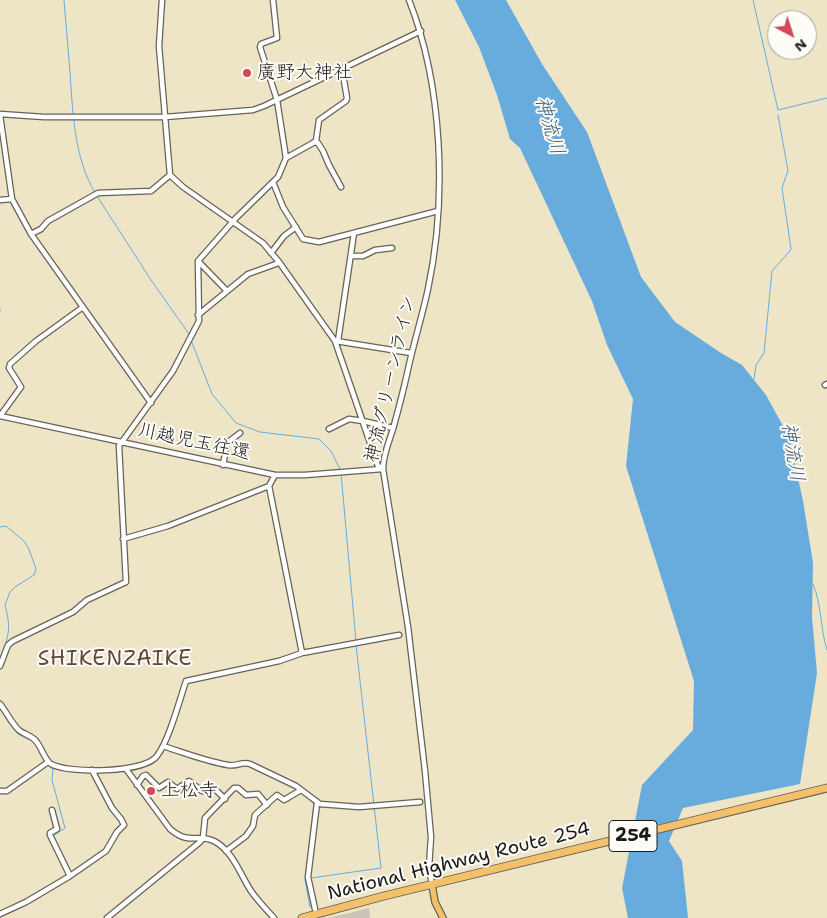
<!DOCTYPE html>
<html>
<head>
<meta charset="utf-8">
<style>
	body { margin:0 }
	#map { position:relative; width:827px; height:918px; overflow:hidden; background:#eee4c6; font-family:"Shantell Sans",sans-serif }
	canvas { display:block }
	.north { position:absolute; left:767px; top:10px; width:50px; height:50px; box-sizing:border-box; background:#fdfcf7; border:1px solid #a3a29f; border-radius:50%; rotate:140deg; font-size:14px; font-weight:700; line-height:20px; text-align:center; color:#1c1c1c }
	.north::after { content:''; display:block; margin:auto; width:18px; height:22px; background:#d1495b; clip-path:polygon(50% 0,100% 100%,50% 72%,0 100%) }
</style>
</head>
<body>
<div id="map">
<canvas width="827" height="918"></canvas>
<div class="north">N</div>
</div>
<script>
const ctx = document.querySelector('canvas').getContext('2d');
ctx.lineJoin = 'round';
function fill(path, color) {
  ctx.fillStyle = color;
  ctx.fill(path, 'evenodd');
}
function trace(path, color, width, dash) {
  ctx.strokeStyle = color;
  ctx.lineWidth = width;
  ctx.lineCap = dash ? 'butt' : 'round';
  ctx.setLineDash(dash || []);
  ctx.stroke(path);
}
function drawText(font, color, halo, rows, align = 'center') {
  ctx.font = font + ' "Shantell Sans","Klee One",sans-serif';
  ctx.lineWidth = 4;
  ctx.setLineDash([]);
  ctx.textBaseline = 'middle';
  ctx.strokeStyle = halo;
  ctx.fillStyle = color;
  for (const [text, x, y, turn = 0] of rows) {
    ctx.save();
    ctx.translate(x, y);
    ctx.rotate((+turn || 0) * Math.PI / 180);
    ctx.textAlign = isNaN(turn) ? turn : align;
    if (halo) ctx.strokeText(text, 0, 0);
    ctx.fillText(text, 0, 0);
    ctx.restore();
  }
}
fill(new Path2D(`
	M369,908l1,10h-43l23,-5z`), '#cbc2b8');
fill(new Path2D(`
	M455,0h51l36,64 45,68 54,145 34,45 46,31 21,12 24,30 23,42 14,64 10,62 -1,54 5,56 -17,111 -117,24 -14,33 13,20 6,57h-60l-6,-30 20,-103 51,-55 1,-49 -68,-215 7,-67 -26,-54 -15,-44 -72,-153 -10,-9 -13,-44 -18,-48z`), '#67acdd');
trace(new Path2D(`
	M64,0c2,24 4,49 6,73 3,41 4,84 25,120
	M753,0l25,110 49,-12
	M97,196l54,84 38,54
	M0,309v2
	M191,340l21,54 24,29 24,9 59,7 12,12 9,18
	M754,379l2,-14 8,-12 8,-82 17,-19 2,-3 -9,-61 6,-17 -10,-56
	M341,473l15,168
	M0,527l6,-1 18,15 5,8 7,20 -2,6 -19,12 -5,5 -5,13c5,20 5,24 -1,45
	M813,584c9,21 7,44 14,66
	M0,709l7,10
	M16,730l2,4 16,8 11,20
	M50,766l3,4 -1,10 13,48 -12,8
	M305,795l9,9 -9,76 5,27
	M311,878l70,-10 -25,-223`), '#67acdd', 1);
const minor = new Path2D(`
	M162,0l-3,46 11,129 13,12 80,56 16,19 56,79 43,125 5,3
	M409,0c34,86 38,199 19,289 -6,28 -15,56 -21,85 -4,18 -9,37 -14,55 -4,13 -10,26 -10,40l25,158 17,144 6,66 -2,30 3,18
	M0,114l44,3h121l88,-7 11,-4 157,-75
	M0,115l12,84 19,35 120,169
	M314,142l4,1 5,8 6,14 12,22
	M286,158l27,-15 3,-2 3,-21 27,-19 1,-3 -5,-29
	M273,182l10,25 20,32 16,3 119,-31
	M0,200l12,-1
	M31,234l10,-5 7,-8 50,-28 53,-2 19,-16
	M271,253l13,-17 12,-9
	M352,256h11l12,-6 17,-2
	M198,261l29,30
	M198,315l50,-41 28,-10 3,-2
	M336,341l75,12
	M338,341l16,-108
	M825,385l2,-1
	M0,416l275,59h30l77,-6
	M0,416l21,-29 -12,-19 1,-4 26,-23 47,-34
	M329,429l20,-10 14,2 30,7
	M223,465l4,-22 13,-10
	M269,486l33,167
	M123,539l45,-13 101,-40 6,-11
	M0,666l8,-21 5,-4 60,-29 14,-12 39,-18 -7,-136 54,-75 26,-50 -1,-60 38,-43 42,-41 8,-19 -9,-58 -17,-53 1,-3 16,-6 -4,-38
	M0,704c6,7 13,22 20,27 6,4 12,5 16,10 6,7 8,18 15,23 17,10 94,9 106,-8 12,-16 22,-54 29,-75l93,-20 23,-8 97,-18
	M163,746c22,7 42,15 65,19 8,2 14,-4 22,-1l46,22 24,18 39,3 61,-5
	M126,769l44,60c20,17 28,4 44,12 19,10 26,33 37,50 7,10 15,18 23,27
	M137,785l6,-9 3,-1 13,13 9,-6 9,7 12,-8 13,10h3l7,-5 13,13
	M0,791h7l41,-29
	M52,810l5,19 -7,4v2l20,41
	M226,851l20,-15 7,-10 2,-11 22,-20 7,5 17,-10
	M315,909l-7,-32 9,-74
	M0,914l26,-12 44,-26 36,-25 11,-19 7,-7 -3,-6 -9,-11 -20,-38
	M107,918l93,-76 3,-4 2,-20 29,-30h4l8,7 12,-1 9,11`);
const major = new Path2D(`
	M432,885l3,17 8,16`);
const highway = new Path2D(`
	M302,918l82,-22 443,-108`);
trace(minor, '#666258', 7);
trace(major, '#666258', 8);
trace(highway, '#666258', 9);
trace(minor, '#fff', 4.5);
trace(major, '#f4c16b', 5.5);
trace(highway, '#f4c16b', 7);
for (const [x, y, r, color] of [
	[247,73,5,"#d1495b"],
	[151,791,5,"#d1495b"]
]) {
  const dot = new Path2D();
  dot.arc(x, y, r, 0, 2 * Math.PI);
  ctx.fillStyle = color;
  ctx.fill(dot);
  trace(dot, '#fdfcf7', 2);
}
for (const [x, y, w] of [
	[633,836,48]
]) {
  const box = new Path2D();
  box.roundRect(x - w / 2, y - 15.5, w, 31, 4);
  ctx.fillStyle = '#fdfcf7';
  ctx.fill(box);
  trace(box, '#1c1c1c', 1);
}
drawText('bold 18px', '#1c1c1c', null, [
	["254",633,836]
]);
drawText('19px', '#1c1c1c', '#fdfcf7', [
	["廣野大神社",257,73],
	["上松寺",161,791]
], 'left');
drawText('19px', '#1c1c1c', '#fdfcf7', [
	["神流グリーンライン",391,379,-77],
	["川越児玉往還",194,442,12],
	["National Highway Route 254",459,862,-14]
]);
drawText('italic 20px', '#3e5d73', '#fdfcf7', [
	["神流川",549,126,74],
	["神流川",792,452,81]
]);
ctx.letterSpacing = '1px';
drawText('21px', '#5f473c', '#fdfcf7', [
	["SHIKENZAIKE",115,660]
]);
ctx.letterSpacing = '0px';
</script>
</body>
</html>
